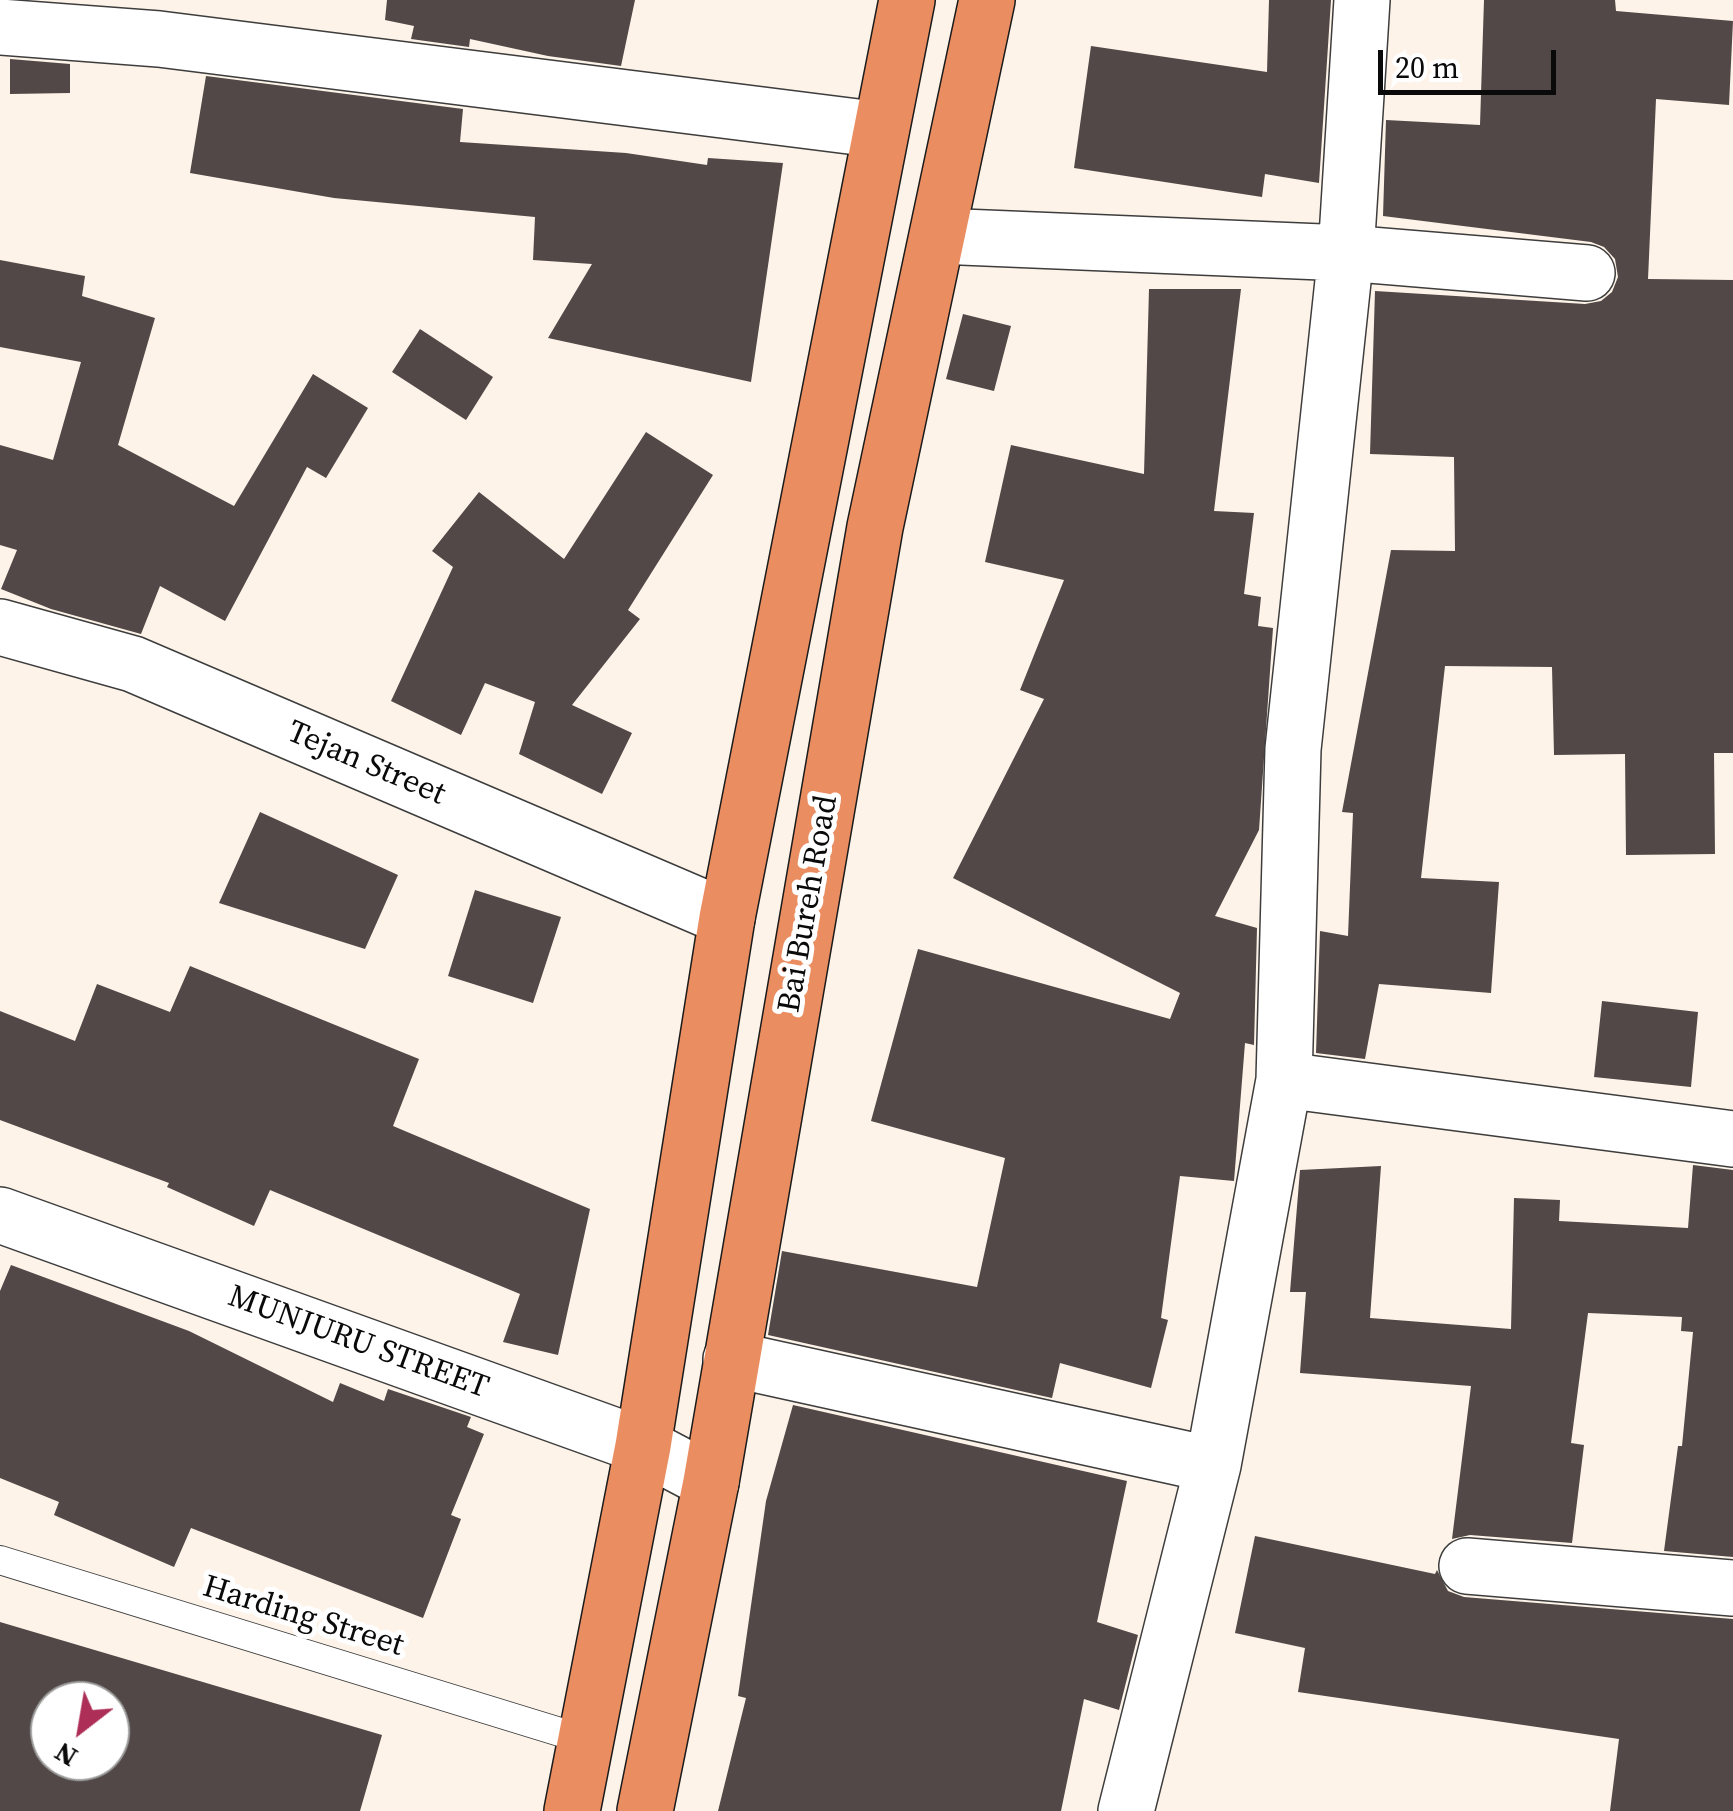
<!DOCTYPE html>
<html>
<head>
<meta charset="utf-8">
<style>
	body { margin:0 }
	#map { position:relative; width:1733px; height:1811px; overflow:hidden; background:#fdf3e8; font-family:"Source Serif 4",serif }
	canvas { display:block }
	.north { position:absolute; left:30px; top:1681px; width:100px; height:100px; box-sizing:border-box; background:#fff; border:2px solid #9d9d9d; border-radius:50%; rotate:211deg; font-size:28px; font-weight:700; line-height:40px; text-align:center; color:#0a0a0a }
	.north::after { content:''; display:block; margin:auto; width:35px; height:45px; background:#ad2f58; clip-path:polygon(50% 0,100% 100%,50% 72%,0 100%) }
	.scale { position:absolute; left:1378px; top:50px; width:178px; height:45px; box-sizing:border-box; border:5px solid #0a0a0a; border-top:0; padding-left:12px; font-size:30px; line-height:35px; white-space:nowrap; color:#0a0a0a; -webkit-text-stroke:8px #fff; paint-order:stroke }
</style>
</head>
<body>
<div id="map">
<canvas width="1733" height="1811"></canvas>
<div class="north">N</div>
<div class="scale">20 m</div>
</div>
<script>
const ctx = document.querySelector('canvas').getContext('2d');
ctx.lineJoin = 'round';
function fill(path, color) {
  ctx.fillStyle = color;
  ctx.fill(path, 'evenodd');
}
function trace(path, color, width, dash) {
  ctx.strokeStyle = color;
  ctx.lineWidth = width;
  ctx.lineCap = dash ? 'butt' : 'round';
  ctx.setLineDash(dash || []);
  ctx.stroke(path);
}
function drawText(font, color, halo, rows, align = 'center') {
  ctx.font = font + ' "Source Serif 4",serif';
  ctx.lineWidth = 10;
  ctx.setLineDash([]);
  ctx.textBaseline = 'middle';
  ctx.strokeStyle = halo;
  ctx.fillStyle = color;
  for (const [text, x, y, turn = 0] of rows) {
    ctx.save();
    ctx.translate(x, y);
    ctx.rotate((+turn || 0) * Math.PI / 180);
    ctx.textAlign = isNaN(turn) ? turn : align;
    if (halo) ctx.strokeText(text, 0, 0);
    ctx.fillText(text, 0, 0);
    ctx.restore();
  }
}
fill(new Path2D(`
	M387,0h248l-14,66 -73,-10 -78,-17 -1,8 -58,-8 3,-13 -29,-6z
	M1269,0h62l-12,183 -54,-9 -3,23 -188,-29 17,-122 176,26z
	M1484,0h131l1,11 117,10 -4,84 -73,-6 -8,180 85,1v473h-19l1,101 -89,1 -1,-101 -71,1 -2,-88 -107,-1 -24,212 78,4 -8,111 -112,-9 -14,75 -49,-6 4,-122 28,5 5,-123 -11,-1 49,-262 64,1 -1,-94 -84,-3 5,-163 210,13 16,-3 11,-9 6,-15 -3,-18 -11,-12 -13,-5 -208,-26 3,-96 94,5z
	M10,59l60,5v29l-60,1z
	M206,76l257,33 -3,33 166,11 81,12 1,-7 75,5 -32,219 -203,-44 44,-74 -59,-4 2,-43 -201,-19 -144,-25z
	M0,260l85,16 -3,20 73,22 -37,127 116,61 79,-132 55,34 -42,70 -19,-11 -82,154 -65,-35 -19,48 -90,-25 -50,-20 16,-39 -17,-5v-100l53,15 28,-98 -81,-15z
	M1149,289h92l-27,222 40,2 -10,81 17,3 -3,29 15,2 -14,202 -44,86 42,12 -3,117 -9,-2 -11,138 -54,-5 -19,142 7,2 -17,68 -91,-25 -8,35 -284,-63 14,-84 195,36 28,-129 -134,-37 47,-172 252,70 10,-26 -227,-115 91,-179 -24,-9 44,-110 -79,-18 26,-117 133,29z
	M963,314l48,12 -17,65 -48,-12z
	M420,329l73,48 -27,43 -74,-48z
	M646,432l67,43 -85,135 12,9 -68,86 60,28 -30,61 -83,-40 16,-52 -50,-19 -24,52 -70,-34 62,-134 -21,-16 47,-59 85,67z
	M260,812l138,63 -33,74 -146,-46z
	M475,890l86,27 -28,86 -85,-27z
	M190,966l229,93 -26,67 197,83 -32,146 -55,-13 17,-48 -250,-104 -16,36 -87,-39 2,-4 -169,-63v-109l75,30 22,-57 73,28z
	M1602,1001l96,11 -7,75 -97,-10z
	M1693,1165l40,5v387l-69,-6 14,-105h4l11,-114 -12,-1 1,-14 -94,-4 -17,130 13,2 -12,98 -102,-8 -18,4 19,-153 -171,-13 6,-81h-16l10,-122 81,-4 -11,152 141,11 3,-131 46,2 -1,21 129,7z
	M11,1265l178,66 144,71 7,-19 44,18 4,-12 83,28 -4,10 17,7 -33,81 10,4 -38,99 -232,-90 -17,39 -120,-52 5,-13 -59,-24v-187z
	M793,1405l334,76 -30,141 41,13 -19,75 -35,-11 -23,112h-343l28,-113 -8,-2 28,-195z
	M1255,1536l180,38 2,-4 11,21 16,6 269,22v192h-123l9,-72 -321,-47 7,-44 -70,-15z
	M0,1622l382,113 -22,76h-360zM50,1701h60v60h-60z`), '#514847');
const service = new Path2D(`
	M0,1560l586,180`);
const minor = new Path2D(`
	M0,27l159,12 722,91
	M938,236l408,17 241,20
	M0,627l133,37 594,254
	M1284,1080l449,59
	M0,1215l643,231 68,36
	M731,1359l482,106
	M1467,1566l266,22
	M1126,1811l87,-346 71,-385 9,-331 53,-496 16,-253`);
const trunk = new Path2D(`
	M572,1811l71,-365 84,-528 180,-918
	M645,1811l66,-329 164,-955 112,-527`);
trace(service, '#3d3d3d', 30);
trace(minor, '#3d3d3d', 58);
trace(trunk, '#1b1b1b', 58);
trace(service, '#fff', 28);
trace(minor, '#fff', 55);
trace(trunk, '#ea8e62', 55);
drawText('32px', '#0a0a0a', '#fff', [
	["Tejan Street",366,764,23],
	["Bai Bureh Road",809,904,-80],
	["MUNJURU STREET",358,1343,20],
	["Harding Street",303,1617,17]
]);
</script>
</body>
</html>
